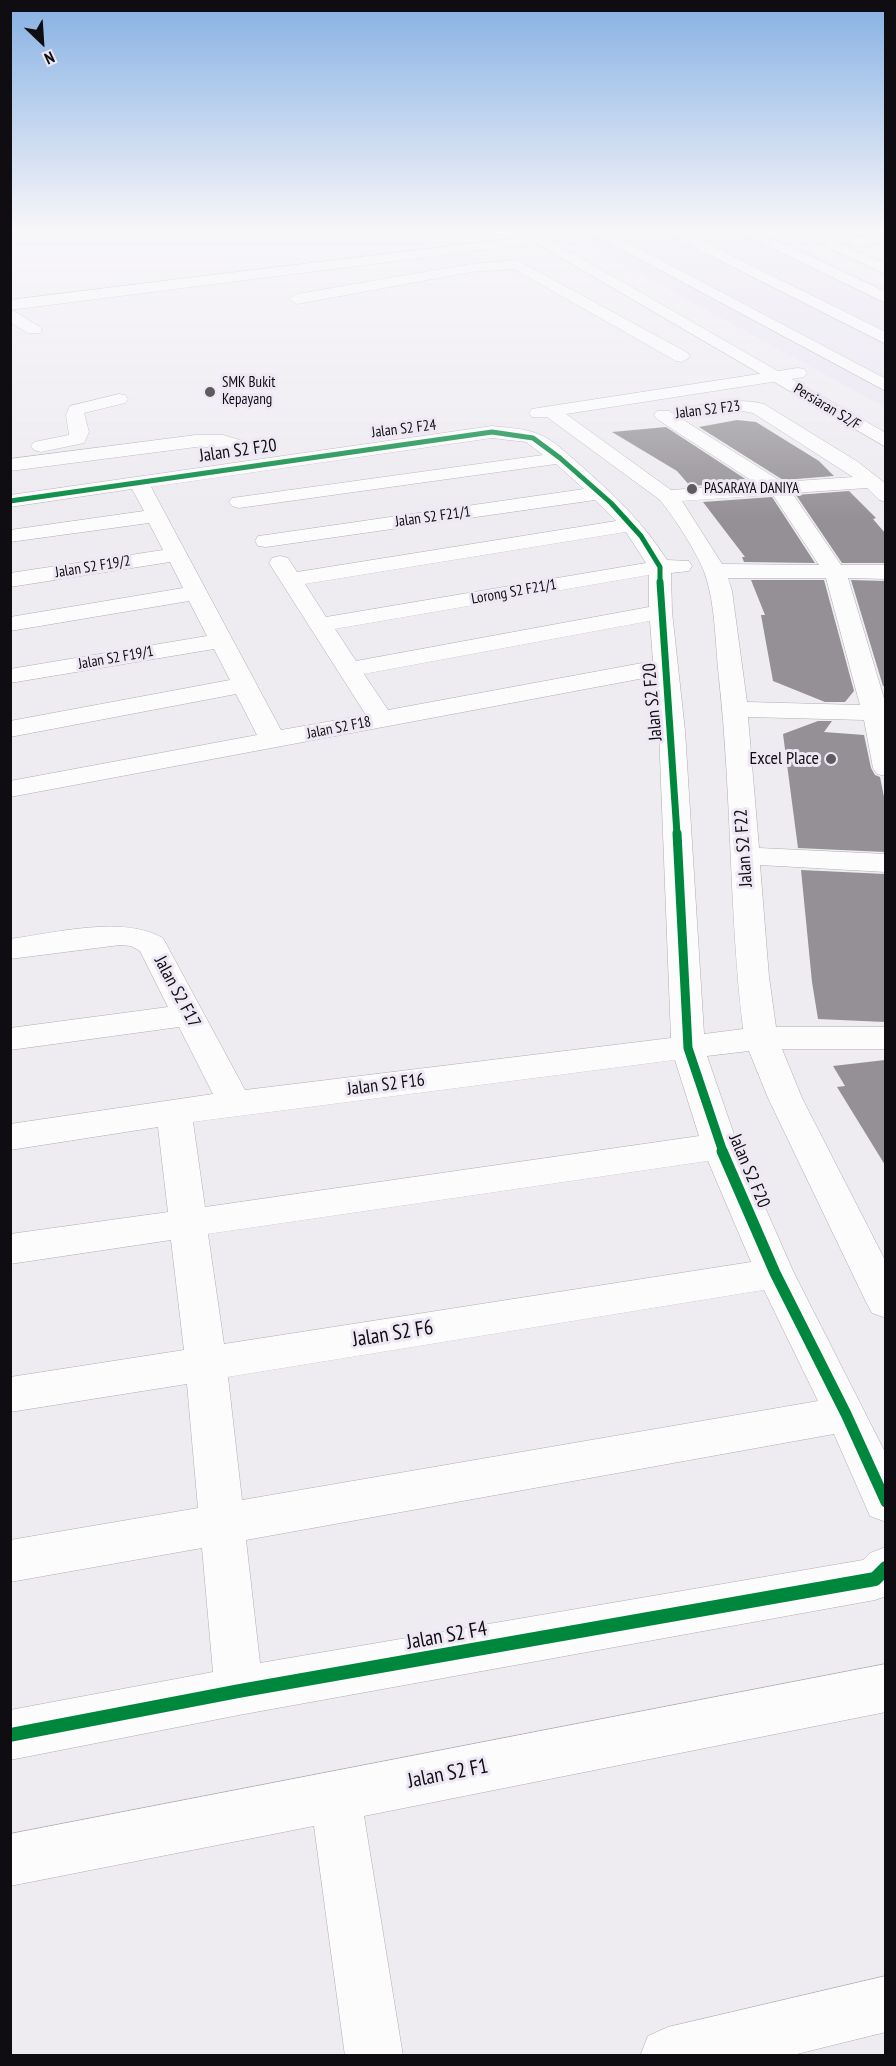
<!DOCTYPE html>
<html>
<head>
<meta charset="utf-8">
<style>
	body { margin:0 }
	#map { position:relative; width:896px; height:2066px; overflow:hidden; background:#eeebf1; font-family:"PT Sans Narrow",sans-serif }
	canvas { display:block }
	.frame { position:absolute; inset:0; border:12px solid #0f0d11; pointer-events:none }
	.north { position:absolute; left:12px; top:12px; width:60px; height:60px; -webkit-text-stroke:4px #eee8f4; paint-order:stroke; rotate:155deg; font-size:16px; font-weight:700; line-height:24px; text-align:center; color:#0f0d11 }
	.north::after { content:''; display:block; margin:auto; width:21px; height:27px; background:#0f0d11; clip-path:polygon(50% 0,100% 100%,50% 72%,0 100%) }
</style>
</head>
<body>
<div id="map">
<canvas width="896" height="2066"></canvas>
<div class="frame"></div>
<div class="north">N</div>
</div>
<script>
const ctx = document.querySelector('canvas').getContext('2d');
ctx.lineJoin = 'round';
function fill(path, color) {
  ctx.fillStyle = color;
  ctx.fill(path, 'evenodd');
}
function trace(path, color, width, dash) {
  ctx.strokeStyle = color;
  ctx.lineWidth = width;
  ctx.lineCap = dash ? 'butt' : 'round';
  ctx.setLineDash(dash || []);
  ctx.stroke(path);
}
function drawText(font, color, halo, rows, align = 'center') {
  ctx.font = font + ' "PT Sans Narrow",sans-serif';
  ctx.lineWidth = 6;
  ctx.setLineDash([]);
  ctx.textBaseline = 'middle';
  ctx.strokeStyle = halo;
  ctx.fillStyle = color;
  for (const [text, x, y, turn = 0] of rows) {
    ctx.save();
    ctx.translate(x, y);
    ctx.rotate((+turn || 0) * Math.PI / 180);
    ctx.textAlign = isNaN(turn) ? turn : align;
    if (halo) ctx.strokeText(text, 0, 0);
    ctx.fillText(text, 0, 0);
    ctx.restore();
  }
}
fill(new Path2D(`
	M558,229h198l129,59v119z`), '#e8e3f2');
fill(new Path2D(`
	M737,420l19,2 63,39 15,15 -51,4 -84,-53z
	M666,427l84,55 -60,4 -13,-15 -65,-39z
	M849,491l27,27 -3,1 12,14v30h-43l-46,-68z
	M772,497l43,66 -71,-1 -2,-5h3l-42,-55z
	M751,580h73l30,111 -9,11h-20l-52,-21 -12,-66h4z
	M851,580l34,1v105h-2z
	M818,721h14l-8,11 40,3 7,33 4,7 5,2 5,25v50l-87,-4 -15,-114z
	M801,870l84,4v148l-67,-3 -6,-37z
	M885,1060v105l-48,-78 8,-1 -12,-20z`), '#949095');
const minor = new Path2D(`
	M584,229h18l284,150v12z
	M658,229h19l209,103v12z
	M733,229h19l134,63v11z
	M788,229h19l79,35v10z
	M556,233l7,4 -2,3 -551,70v-10z
	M886,234v8l-32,4 -7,-4 7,-4z
	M517,260l171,93 2,4 -8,5 -6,-1 -162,-92 -43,3 -174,32 -8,-5 8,-5 174,-30z
	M14,311l26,16 2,3 -2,3h-12l-18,-11v-10z
	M798,368l6,1 3,4 -3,4 -238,37 105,76 86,-6 -100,-65 -3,-4 3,-4h12l113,71 71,-5 -100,-64 -16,-3 -42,6 -6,-1 -3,-4 3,-4 6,-1c24,-4 45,-8 69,-2l94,58 28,22v18l-7,-2 -12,-12 -75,5 49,72h45v14l-38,-1 38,127v71l-9,-2 -4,-6 -9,-48 -116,-3 11,131 127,6v18l-126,-7 9,112 7,50h110v22h-104l20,49 84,164v56l-14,-5 -6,-11 -98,-204 -19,-47 -42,5 31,90 56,127 92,181v68l-16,-6 -36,-82 -588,106 14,123 603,-103 7,-7 16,-6v49l-11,4 -636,115 -229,45v-50l203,-38 -11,-124 -192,34v-42l188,-32 -11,-124 -177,28v-35l174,-27 -13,-110 -161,24v-30l158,-22 -10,-85 -148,23v-26l203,-30 -34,-67 -169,23v-22l158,-21 -28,-56 -9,-5 -11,-1 -110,14v-20c46,-6 112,-24 153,-1l82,152 426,-52 -12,-307 -4,-55 -645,121v-16l247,-46 -21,-41 -226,43v-16l220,-41 -16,-31 -204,34v-14l197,-33 -18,-35 -179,30v-14l173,-29 -13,-26 -160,25v-14l153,-23 -14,-27 -139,19v-12l134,-19 -12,-22 -122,18v-12l482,-69c15,2 32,2 46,8 15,5 29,20 41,30 34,30 64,58 88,96l22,1 3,5 -3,5 -18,2 1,39 13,119 19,303 39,-5c-14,-116 -11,-234 -24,-351 -4,-34 -3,-71 -14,-104 -7,-20 -31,-57 -45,-74l-113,-83h-15l-3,-4 3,-4 6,-1zM492,438l34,4 17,13 -311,43 -3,4 3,4 7,2 317,-44 28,25 -318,46 -8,1 -3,5 3,5 8,1 329,-47 21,21 -319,51 -9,-14 -8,-2 -8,2 -3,5 97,152 -85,15 -130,-243zM773,495l46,70 -97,-1 -40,-63zM626,532l20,31 -320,54 -21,-33zM649,575v32l-293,54 -21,-32zM728,578h98l34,127 -113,-3 -15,-111zM650,621l3,40 -265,49 -24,-36zM675,1060l24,76 -494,71 -12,-85zM708,1161l43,101 -527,82 -16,-110zM764,1290l54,111 -576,99 -14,-123z
	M119,394l6,1 3,4 -3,4 -41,10 5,19 -5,11 -43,9 -7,-2 -3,-4 3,-4 35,-7 -3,-20 4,-9z
	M196,435h27l30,9 3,4 -3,4 -7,2 -24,-7h-26l-186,24v-12z
	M886,1664v48l-522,104 39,240h-58l-31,-230 -304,60v-52z
	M886,1976v56l-97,24h-149l8,-20 20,-9z`);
const major = new Path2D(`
	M512,229h18l356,204v14z`);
trace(minor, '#afadb1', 1);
trace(major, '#afadb1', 1);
fill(minor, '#fcfcfd');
fill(major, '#fcfcfd');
trace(new Path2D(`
	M10,501l482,-69 41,6 27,20 51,45 30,33 19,31v16`), '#00873e', 5);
trace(new Path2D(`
	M660,582l17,252`), '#00873e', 7);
trace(new Path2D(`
	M677,833l11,215 35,104`), '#00873e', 9);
trace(new Path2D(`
	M722,1151l53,122 71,141 40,88`), '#00873e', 11);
trace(new Path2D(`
	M10,1735l229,-44 636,-112 11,-11`), '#00873e', 14);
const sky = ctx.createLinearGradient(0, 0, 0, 519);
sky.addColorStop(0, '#86b0e3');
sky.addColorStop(0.44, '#f7f6f9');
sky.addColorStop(1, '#f7f6f900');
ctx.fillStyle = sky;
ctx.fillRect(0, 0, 896, 519);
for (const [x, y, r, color] of [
	[210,392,6,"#5d5b5f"],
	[692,489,6,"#5d5b5f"],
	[831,759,6,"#5d5b5f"]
]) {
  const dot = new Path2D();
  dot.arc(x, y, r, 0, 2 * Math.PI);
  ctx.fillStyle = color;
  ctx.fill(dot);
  trace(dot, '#eee8f4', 2);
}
drawText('15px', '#0f0d11', '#eee8f4', [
	["SMK Bukit",222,383],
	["Kepayang",222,400],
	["PASARAYA DANIYA",704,489]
], 'left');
drawText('15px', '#0f0d11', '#eee8f4', [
	["Persiaran S2/F",827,407,31],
	["Jalan S2 F23",708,410,-7],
	["Jalan S2 F24",404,429,-7],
	["Jalan S2 F21/1",433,517,-8],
	["Jalan S2 F19/2",93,567,-9],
	["Lorong S2 F21/1",514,592,-10],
	["Jalan S2 F19/1",116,658,-10],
	["Jalan S2 F18",339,728,-11]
]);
drawText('18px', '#0f0d11', '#eee8f4', [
	["Jalan S2 F20",238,451,-8],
	["Jalan S2 F20",653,702,-95],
	["Jalan S2 F22",744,848,-94],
	["Jalan S2 F17",177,992,62],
	["Jalan S2 F16",386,1085,-7],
	["Jalan S2 F20",749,1171,67]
]);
drawText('18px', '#0f0d11', '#eee8f4', [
	["Excel Place",819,759]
], 'right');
drawText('21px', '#0f0d11', '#eee8f4', [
	["Jalan S2 F6",393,1334,-9],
	["Jalan S2 F4",447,1636,-10],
	["Jalan S2 F1",448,1774,-11]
]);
</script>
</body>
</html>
